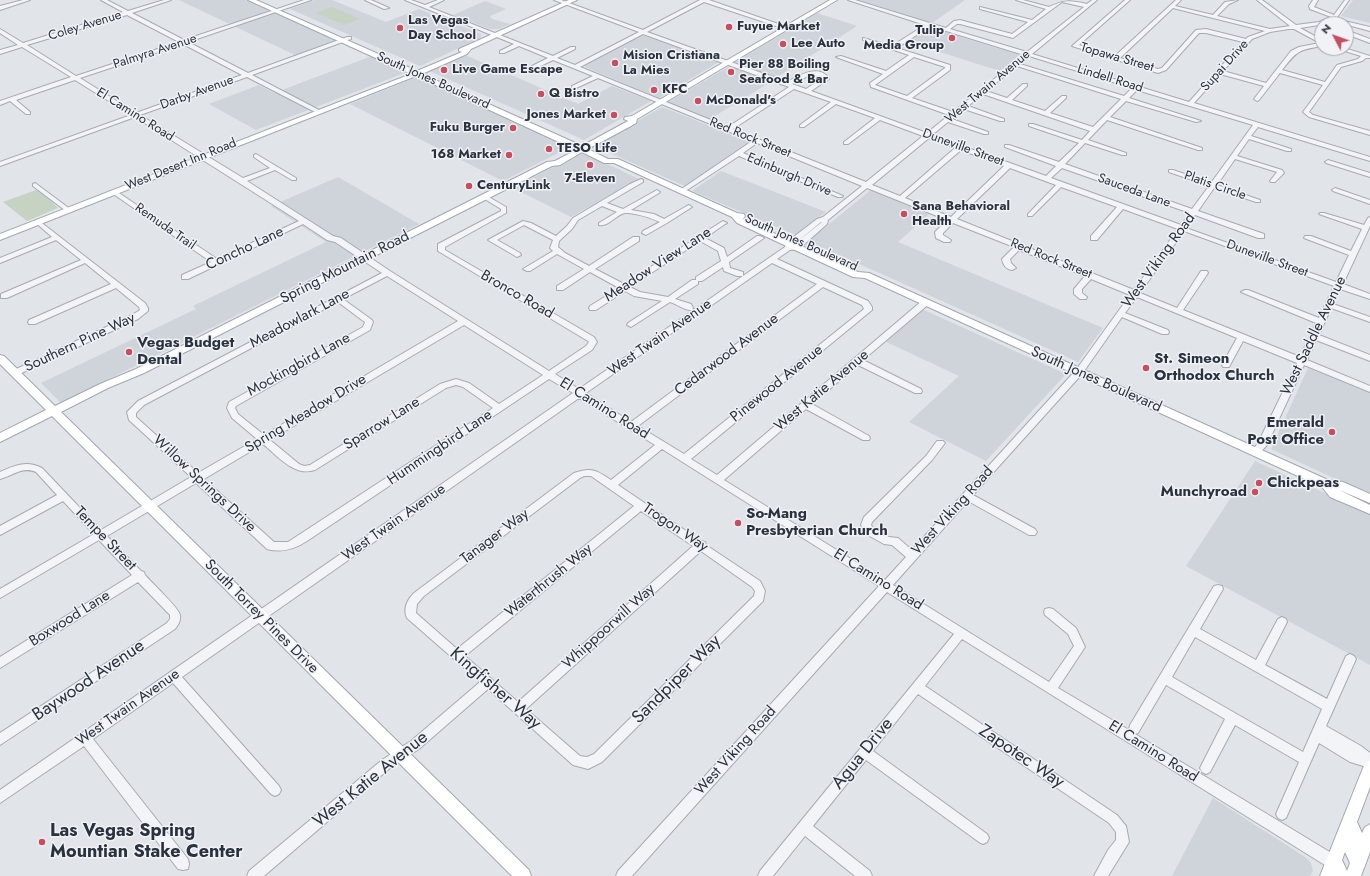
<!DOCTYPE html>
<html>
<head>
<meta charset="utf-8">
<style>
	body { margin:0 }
	#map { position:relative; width:1370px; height:876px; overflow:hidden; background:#e1e4e8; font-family:Jost,sans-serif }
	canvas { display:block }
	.north { position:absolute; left:1314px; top:16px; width:40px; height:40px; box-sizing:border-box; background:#f0f2f6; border:1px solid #a1a5ad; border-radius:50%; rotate:311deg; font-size:11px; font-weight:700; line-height:16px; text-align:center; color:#2a323f }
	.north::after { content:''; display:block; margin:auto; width:14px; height:18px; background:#c54e5f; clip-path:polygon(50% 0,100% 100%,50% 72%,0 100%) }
</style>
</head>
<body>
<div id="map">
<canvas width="1370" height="876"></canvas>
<div class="north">N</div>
</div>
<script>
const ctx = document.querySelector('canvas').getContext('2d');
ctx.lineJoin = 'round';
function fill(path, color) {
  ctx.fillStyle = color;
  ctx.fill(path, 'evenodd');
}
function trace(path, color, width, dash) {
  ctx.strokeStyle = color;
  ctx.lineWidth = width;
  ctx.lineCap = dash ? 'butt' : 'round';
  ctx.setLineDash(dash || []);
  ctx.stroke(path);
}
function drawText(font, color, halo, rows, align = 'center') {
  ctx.font = font + ' Jost,sans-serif';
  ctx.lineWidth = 3;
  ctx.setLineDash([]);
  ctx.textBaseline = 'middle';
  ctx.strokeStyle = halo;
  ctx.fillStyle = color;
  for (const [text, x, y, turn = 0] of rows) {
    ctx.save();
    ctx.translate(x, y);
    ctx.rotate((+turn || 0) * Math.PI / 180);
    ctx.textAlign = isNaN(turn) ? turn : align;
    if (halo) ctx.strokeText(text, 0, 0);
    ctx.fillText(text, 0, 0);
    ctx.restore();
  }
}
fill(new Path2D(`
	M179,0h66l91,40 -41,15z
	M314,0h18l54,22 33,-13 62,25v4l-61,28 -130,-57z
	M858,0h107l-33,23z
	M1353,0h17v23l-29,-7z
	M485,1l21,8 -16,7 2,3 18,5 -11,5h-9l-37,-14z
	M817,13l40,13 -81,52 -41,-16z
	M930,27l44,14 46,14 -20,16 -92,-29z
	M641,36h4l74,26 -60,36 -74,-31v-2z
	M465,55l113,49 34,-18 39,15 -67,39 -154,-69z
	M372,56l35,16 -151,58 -47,-26 50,-19 15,8z
	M730,66l42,15 -62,38 -42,-17z
	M417,77l153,70 -67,34 -153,-77z
	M662,107l23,9 64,26 -64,44 -91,-40z
	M582,152l57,27 -68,38 -58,-29z
	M721,171l105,41 -30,23 -104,-44z
	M338,177l81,47 -358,179 -20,-20 155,-74 -3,-3 133,-64 -55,-36z
	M871,190l58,24 -31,28 205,86 -25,34 -270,-121z
	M915,306l151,68 -80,87 -77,-39 50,-46 -81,-38z
	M1308,368l62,25v102l-99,-46z
	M1255,461l115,53v151l-184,-99z
	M1213,798l92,59 6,6 2,8 -3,5h-138z`), '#cfd3da');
fill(new Path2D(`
	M332,7l28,12 -16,6 -28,-12z
	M36,190c10,2 15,12 22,18l-31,13 -24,-19z`), '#c6d2c2');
const minor = new Path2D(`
	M23,0h7l-30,10v-4z
	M101,0h6l21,11 36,-11h7l-39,13 52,27 120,-40h7l-123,42 60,31 99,-36h4v2l-99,36 67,35v2h-4l-68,-35 -107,38 103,63 27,-10 -16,-11v-2l2,-1 40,24v2h-4l-17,-10 -28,11 86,55 8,2 49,33 159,100 37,-25 3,-4 -1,-1 -150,-90v-7l63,-33v-2l-18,-11v-2h4l19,11v6l-61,34v3l149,87 3,5 -5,8 -37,24 24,15 206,-142 2,-5 30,-23 6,-2 39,-31 -105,-43 -14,10 100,43 -1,1h-4l-99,-41 -55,36h-4v-2l72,-49 -154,-63 -22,10h-4v-2l21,-10 -40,-16 -21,10h-4v-2l20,-10 -29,-12 -15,7h-4v-2l14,-7 -109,-44h6l14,5 13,-5h6l-15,7 124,49 18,-9h4v2l-18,9 18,7 64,-33 -85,-32h7l82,30 57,-30h9l81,28 -5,1 -81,-27 -57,30 140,50c11,-6 33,-19 42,-3l-18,12 116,42 22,-18 -78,-28 -1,-4 13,-9 -47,-17 5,-1 45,15 23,-16 -46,-15v-2l29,8 33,-21 -77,-25h7l91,28 8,-7 6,-1 52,14 16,-12 -48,-13v-2l52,13 14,-11 -30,-9h7l26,7c15,-7 20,-7 38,-3l5,-4h5l-65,54 157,48 54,-60 -37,-9h-7l-33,37 -8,3 -86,-27 53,-46h5l-51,45 36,11 61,-56h5l-6,6 38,9 12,-13 13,-2 -9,4 -12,12 53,13 20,-3 -33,-26h5l34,25 23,-3 12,-5 -21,-8 -1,-3 4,-6h5l-4,7 20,8 11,-15h4l-13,19 34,8v4l-37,-10 -14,4 -19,3 22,12v6c-24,4 -25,5 -40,24l43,12 12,-17 21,-6 3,-3 -26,-8h9l26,8v2h-4l-4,3 -21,6 -32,45 4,3 57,16v4l-61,-18 -6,-5 20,-27 -43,-12 -21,27 -2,1 -3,-2 10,-13 -44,-12 -26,29 176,54v4l-112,-34 -7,9 40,13v2h-4l-38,-12 -12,17 45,14 2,3 -9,9h-4l-1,-1 7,-9 -42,-13 -18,26 43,15v2h-4l-42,-14 -16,23 66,23v4h-6l-63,-23 -9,13 150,54 13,-27 -45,-17 1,-2h6l40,15 11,-22 -43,-15 1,-1h4l40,12 4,-7 2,-1v9l-27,58 27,10v5l-30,-10 -7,15 37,13v5l-39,-14 -12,27 51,20v6l-54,-21 -9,20 63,26v6l-66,-27 -37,80 -8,9h-6l-2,-2 7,-9 39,-80 -54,-22 -14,26h-6l-1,-2 15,-27 -100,-41 -12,16 43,17 1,2 -1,2h-6l-40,-17 -40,57 -109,121 62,34 2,3 -2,3h-6l-61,-34 -75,84 156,97 25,-36 -6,-12 -23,-19 -1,-3 1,-3 4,-1 4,1 23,19 9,19 -27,41 71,42 1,-5 84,-139 4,-1 4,1 1,3 -23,40 56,31 22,-41 4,-2 4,2 1,3 -22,43 62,34 19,-43 4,-2 4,2 2,3 -30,67 35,20 9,7v15l-20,-6 -31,-19 -33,75 -4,2 -4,-2 -2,-4 23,-52 -64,-37 -25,47 -4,2 -4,-2 -2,-4 2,-4 23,-45 -59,-34 -28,48 -3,1 203,123 1,5 -1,5 -5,1 -5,-1 -366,-228 -37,47 192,129 9,11 3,16 -21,34h-14l14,-26 8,-10v-8l-7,-9 -191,-129 -45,57 114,83 2,4 -2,4 -4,2 -4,-2 -113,-82 -53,66 57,45 2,5h-17l-50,-40 -32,40h-15l2,-5 194,-237 -67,-42 -255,284h-16l2,-5 261,-285 -217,-137 -44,36 83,56 4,1 1,3 54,36 5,10 -2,10 -161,161 -14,7 -15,-4 -85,-76 -69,60 -29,19 -126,108h-17l2,-5 133,-111 29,-19 69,-59 -73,-64c-4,-9 0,-18 7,-25l160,-120c18,-6 22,-3 37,7l44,-35 -76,-47 -397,279 97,109 2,4 -2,4 -4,2 -4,-2 -98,-111 -80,56 95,120 1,5 -1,5 -5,1 -5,-1 -94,-123 -84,57v-13l573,-397 -24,-14 -242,162c-12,8 -25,12 -40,8l-71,-66 -89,53 34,35 3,1 1,3c6,7 34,33 35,40 1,6 -2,10 -5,14l-175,116v-12l167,-110 3,-4v-4l-32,-33 -138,86v-11l132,-82 -33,-35 -99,58v-9l94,-55 -31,-33 -63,34v-9l57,-31 -21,-23c-14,-6 -23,4 -36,7v-7c15,-7 27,-12 42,-4l59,62 90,-53 -62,-57 -2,-8 11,-11 244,-128 -47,-31 -8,-2 -24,-16 -115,55h-6v-4l29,-13 -99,-69v-2h4l101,68 82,-38 -164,-104 -135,49v-4l131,-47 -56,-35 -59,20 14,12v2h-4l-16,-13 -10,4v-4l71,-24 -49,-30 -22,7v-4l18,-5 -18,-12v-4l23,14 100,-31zM1062,2l22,5 -57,45 -77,-23 7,-5h3l53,14zM1173,8l92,23 -17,6 -2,2 -40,-10 -10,1 -34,38 -4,1 -38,-11zM127,15l52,27 -103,34 -49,-31zM930,26l94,29 -71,57 -41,-14 38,-28v-5l-53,-17zM1289,29h5l26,14 -21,4 -8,4 -25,32 -43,-12 29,-32 18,-7zM643,34l146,53 -61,40 -148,-60zM183,44l59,31 -106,38 -56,-35zM1029,56l103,32 -8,8 -104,-32zM914,57l31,10v1l-38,28 -32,-11zM1017,66l104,33 -28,28 -43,-14 16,-15v-2h-4l-17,15 -33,-11 15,-14v-2h-4l-16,14 -21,-7zM810,75l7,1 6,2 -17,11 -14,-5zM794,89l37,13 -31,23v2h4l32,-23 39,14 -31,24v2h4l32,-24 43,16 -57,46 -133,-53zM1137,90l116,35 -42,58 -38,-13h-4v2l40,14 -17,23 -127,-45 20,-21 37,12h4v-2l-38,-13 19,-20 91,30h4v-2l-92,-31 16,-16 70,21 5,-1 -72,-23zM983,94l107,37 -8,9 -49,-16h-4v2l50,17 -20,19 -50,-17h-4v2l51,19 -10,10 -114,-41 16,-13 36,12h4v-2l-36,-13 12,-10 36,12h4v-2l-36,-13zM929,138l26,10 -55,48 -28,-11zM961,150l43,16 -53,51 -46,-19zM1010,168l46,17 -28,29v2h4l29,-29 56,20 -26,29v4h6l26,-31 55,20 -44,61 -177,-71zM1062,168l128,45 -9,12 -130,-47zM867,188l80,32 -12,12 1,6 8,4h6l1,-2 -8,-5v-2l10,-10 61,24 -12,12c1,6 4,10 10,11l4,-2 -5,-5 -1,-4 9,-9 66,26 -11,13v5l6,5h6l1,-2 -5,-4v-4l9,-10 39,16 -54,75 -164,180 -14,-12 -9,-1 -16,-9 -2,-3 1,-3 60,-62 13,-17 -2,-2h-6l-11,15 -62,61 -3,8 5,9 18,10 8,1 14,12 -21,23 -161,-100 82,-71 57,31h6l1,-2 -1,-2 -57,-32 46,-39 57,28h6l1,-2 -1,-2 -58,-29 66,-56 1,-2 -1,-2h-6l-206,175 -26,-16 181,-149v-3l-4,-6 -91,-42 13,-9 9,-1 28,-25 1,-4zM822,222l-29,23 28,-23zM1184,231l150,55 -15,32 -71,-28h-3l-4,2 75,31 -16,34 -117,-47 25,-37 -1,-2h-6l-24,37 -37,-15zM772,263l45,21 -186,138 -45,-29zM387,276l71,45 -194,114 -26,-21 -3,-6 1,-2 134,-76 3,-8 -1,-2 -29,-21zM823,287l39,18 2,4 -180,145 -46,-28zM338,302l24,18 3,2 -2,5 -134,75 -2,6 5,10 25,21 -59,34 -62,-56v-4l8,-8zM464,325l79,50 -44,29 -30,-21 -13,-4 -16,5 -130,81 -6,1 -5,-2 -29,-24zM456,385l7,2 30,21 -205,134h-14l-70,-63 59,-35c15,12 31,33 52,26l131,-82zM584,476h7l43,30 -177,143 -41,-36 1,-9 7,-8 156,-118zM641,511l52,35 -175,156 -53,-46zM701,551l51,36 3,4 -1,5 -160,158 -7,3 -7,-1 -54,-47zM1195,637l127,72 -19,43 -131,-75z
	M365,0h6l18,8 -5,1z
	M1346,30l24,9v4l-24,-9z
	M1328,160l42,13v4l-44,-14 -1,-1z
	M641,179l2,1v2l-36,21 16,6 34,-19 3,2 -1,1 -28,17 23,4 10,5 23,-13 2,-1 3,2 -25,16 -21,12 -4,-2 1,-2 17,-9c-8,-4 -27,-10 -35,-9 -10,2 -16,14 -26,12v-2l18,-11 -15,-6 -24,14 -6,9 -13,12 -1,6 7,6 24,13 44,-29h6v4l-44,28 29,15 99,-63 4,2 -2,1 -20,14 19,10 3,9 30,-21h3l4,2 -35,24 1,6 13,4v4h-6l-13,-5 -1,-4 -21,14h-4v3l-23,15 16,5 2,4 -1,2c-7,1 -15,-6 -22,-8l-39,25 -4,-2 1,-2 34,-22 -28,-5 -9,-5 -29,19h-6l-1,-2 1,-2 29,-18 -29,-16 -27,18h-6v-4l27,-17 -27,-15 -27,17h-3l-4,-2 30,-18 -3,-3 3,-8 -29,-15 -27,15 23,13 1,2 -4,2 -29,-17 35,-19 8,2 25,13 11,-10 6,-8 57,-34zM700,241l18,10 3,10 -25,16v3h-4l-24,17 -28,-5 -10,-5z
	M35,183l35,26v2h-4l-33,-25v-2z
	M1335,188l35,12v4l-37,-13 -1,-1z
	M38,220l107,83 3,5v3l-10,8 -123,57 -3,-1 -1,-2 1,-2 120,-56 8,-5 -1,-3 -23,-19 -81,36h-6l-1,-2 1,-2 82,-36 -26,-21 -78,35h-6v-4l80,-34 -25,-20 -56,23v-5l52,-21 -16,-14 -1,-1z`);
const major = new Path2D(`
	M248,0h8l161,71 45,-19 -3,-1v-2l110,-49h8l-106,49 -4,5 -45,20 160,72 46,-25 -4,-2 1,-2 7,-1 198,-116h7l-200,119 -1,4 -5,3 -43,23 20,10h10l119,54 7,1 1,2 -2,3 115,53 11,1 459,207 15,2 27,12v9l-33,-14 33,16v9l-40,-17 -8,-10 -457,-209 -12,-1 -116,-54 -5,-6 -118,-54h-10l-22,-11 -22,13 -8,1 -408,207 -36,15 -47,24 468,458 2,6h-19l-460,-460 -52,26v-9l46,-23 -46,-46v-9l4,1 51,50 45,-22 36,-15 411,-207 8,-1 21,-11 -160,-74 -416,164v-6l411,-160z
	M1370,761v26l-13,35 5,11 3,-6 5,-3v28l-9,24h-41l43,-108 2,-5zM1345,852l5,11 -3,8 -5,-11z`);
trace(minor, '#a6abb2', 2);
trace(major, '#a1a8b3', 2);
fill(minor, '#f3f4f7');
fill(major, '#fff');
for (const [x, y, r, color] of [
	[729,27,4,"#c54e5f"],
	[400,28,4,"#c54e5f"],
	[952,38,4,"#c54e5f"],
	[783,44,4,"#c54e5f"],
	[615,63,4,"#c54e5f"],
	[444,70,4,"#c54e5f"],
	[731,72,4,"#c54e5f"],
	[654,90,4,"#c54e5f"],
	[541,94,4,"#c54e5f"],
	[698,101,4,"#c54e5f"],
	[614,115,4,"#c54e5f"],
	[513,128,4,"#c54e5f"],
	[549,149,4,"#c54e5f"],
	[509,155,4,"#c54e5f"],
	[590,165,4,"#c54e5f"],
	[469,186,4,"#c54e5f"],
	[904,214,4,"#c54e5f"],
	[129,352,4,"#c54e5f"],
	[1146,368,4,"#c54e5f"],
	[1332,432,4,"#c54e5f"],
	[1259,483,4,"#c54e5f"],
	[1255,492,4,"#c54e5f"],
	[738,523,4,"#c54e5f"],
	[42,842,4,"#c54e5f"]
]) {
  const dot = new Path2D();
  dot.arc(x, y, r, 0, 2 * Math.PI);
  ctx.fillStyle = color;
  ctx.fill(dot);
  trace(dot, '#f0f2f6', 1.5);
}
drawText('bold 13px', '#2a323f', '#f0f2f6', [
	["Las Vegas",408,21],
	["Day School",408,36],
	["Fuyue Market",737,27],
	["Tulip",944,31,"right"],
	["Media Group",944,46,"right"],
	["Lee Auto",791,44],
	["Mision Cristiana",623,56],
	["La Mies",623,71],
	["Pier 88 Boiling",739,65],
	["Seafood & Bar",739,80],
	["Live Game Escape",452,70],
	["KFC",662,90],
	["Q Bistro",549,94],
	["McDonald's",706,101],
	["Jones Market",606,115,"right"],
	["Fuku Burger",505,128,"right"],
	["TESO Life",557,149],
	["168 Market",501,155,"right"],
	["7-Eleven",590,179,"center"],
	["CenturyLink",477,186],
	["Sana Behavioral",912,207],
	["Health",912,222]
], 'left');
drawText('13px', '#2a323f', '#f0f2f6', [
	["Coley Avenue",85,26,-17],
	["Palmyra Avenue",155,52,-18],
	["Topawa Street",1117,58,16],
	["Supai Drive",1225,66,-48],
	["Lindell Road",1110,79,17],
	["South Jones Boulevard",433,81,24],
	["West Twain Avenue",988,87,-40],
	["Darby Avenue",197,93,-20],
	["El Camino Road",135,115,32],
	["Red Rock Street",750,138,22],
	["Duneville Street",963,148,20],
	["West Desert Inn Road",181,165,-22],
	["Edinburgh Drive",789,175,23],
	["Platis Circle",1215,186,19],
	["Sauceda Lane",1134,191,20],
	["Remuda Trail",165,227,35],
	["South Jones Boulevard",801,243,24],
	["Red Rock Street",1051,259,22],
	["Duneville Street",1267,259,20]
]);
drawText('15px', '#2a323f', '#f0f2f6', [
	["Concho Lane",245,249,-25],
	["West Viking Road",1159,261,-54],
	["Meadow View Lane",658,265,-33],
	["Spring Mountain Road",345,268,-27],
	["Bronco Road",517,295,30],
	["Meadowlark Lane",300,319,-28],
	["West Saddle Avenue",1314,336,-64],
	["West Twain Avenue",660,338,-35],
	["Southern Pine Way",80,343,-25],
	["Cedarwood Avenue",727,355,-37],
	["Mockingbird Lane",299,365,-29],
	["South Jones Boulevard",1096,380,24],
	["Pinewood Avenue",777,384,-39],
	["West Katie Avenue",822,391,-40],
	["El Camino Road",604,409,32],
	["Spring Meadow Drive",306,414,-31],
	["Sparrow Lane",382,424,-32],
	["Hummingbird Lane",440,448,-34],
	["Willow Springs Drive",204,484,43],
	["West Viking Road",953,511,-48],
	["West Twain Avenue",394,523,-35],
	["Trogon Way",675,528,34],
	["Tanager Way",495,537,-37],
	["Tempe Street",105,539,46],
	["El Camino Road",878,580,32],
	["Waterthrush Way",549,581,-39],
	["South Torrey Pines Drive",261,617,45],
	["Boxwood Lane",70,619,-32],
	["Whippoorwill Way",609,627,-42],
	["West Twain Avenue",128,708,-35],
	["West Viking Road",736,751,-48],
	["El Camino Road",1153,752,32]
]);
drawText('bold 15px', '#2a323f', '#f0f2f6', [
	["Vegas Budget",137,343],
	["Dental",137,360],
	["St. Simeon",1154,359],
	["Orthodox Church",1154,376],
	["Emerald",1324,423,"right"],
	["Post Office",1324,440,"right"],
	["Chickpeas",1267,483],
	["Munchyroad",1247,492,"right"],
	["So-Mang",746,514],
	["Presbyterian Church",746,531]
], 'left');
drawText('18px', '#2a323f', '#f0f2f6', [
	["Sandpiper Way",677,680,-45],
	["Baywood Avenue",89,681,-34],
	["Kingfisher Way",495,689,41],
	["Agua Drive",863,754,-51],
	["Zapotec Way",1021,757,34],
	["West Katie Avenue",371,780,-39]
]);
drawText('bold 18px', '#2a323f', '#f0f2f6', [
	["Las Vegas Spring",50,832],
	["Mountian Stake Center",50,853]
], 'left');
</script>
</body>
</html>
